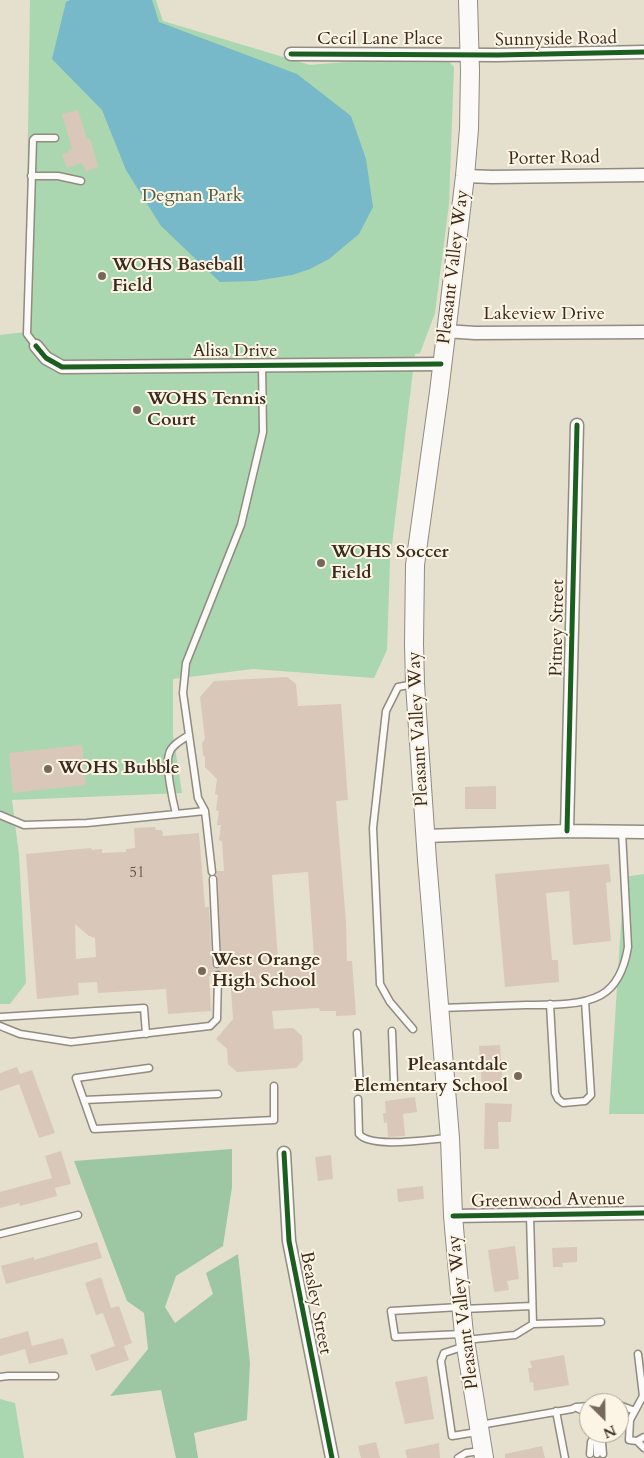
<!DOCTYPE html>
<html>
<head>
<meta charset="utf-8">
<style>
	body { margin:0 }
	#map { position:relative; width:644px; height:1458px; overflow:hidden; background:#e5dfce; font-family:Cardo,serif }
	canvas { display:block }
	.north { position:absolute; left:579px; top:1393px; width:50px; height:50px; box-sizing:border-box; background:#fcf5e5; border:1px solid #afa495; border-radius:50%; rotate:157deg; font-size:14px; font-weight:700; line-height:20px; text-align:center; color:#3b2a1e }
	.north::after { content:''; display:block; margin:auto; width:18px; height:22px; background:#76695c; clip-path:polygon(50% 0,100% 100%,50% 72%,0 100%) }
</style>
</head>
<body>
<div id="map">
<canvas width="644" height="1458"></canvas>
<div class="north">N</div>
</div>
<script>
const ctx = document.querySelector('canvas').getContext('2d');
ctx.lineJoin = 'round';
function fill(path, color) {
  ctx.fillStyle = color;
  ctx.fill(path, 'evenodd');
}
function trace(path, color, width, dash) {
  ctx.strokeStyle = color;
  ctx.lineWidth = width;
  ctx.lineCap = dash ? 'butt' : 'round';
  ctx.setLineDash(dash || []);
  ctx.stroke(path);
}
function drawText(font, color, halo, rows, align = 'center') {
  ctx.font = font + ' Cardo,serif';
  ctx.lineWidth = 4;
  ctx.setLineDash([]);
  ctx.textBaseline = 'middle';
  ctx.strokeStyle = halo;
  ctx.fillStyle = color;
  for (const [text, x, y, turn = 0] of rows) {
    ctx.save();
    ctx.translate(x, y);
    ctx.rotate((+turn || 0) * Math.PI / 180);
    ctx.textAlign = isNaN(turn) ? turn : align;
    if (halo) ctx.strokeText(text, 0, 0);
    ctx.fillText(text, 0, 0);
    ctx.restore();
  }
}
fill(new Path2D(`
	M30,0h126l7,21 147,44 130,-11 7,5 7,8 -5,137 -14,109 -15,40 -5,1 -25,207 -3,89 -13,28 -121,-9 -80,10v56l9,58 -170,7 7,55 7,128 -16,21h-10v-669l25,-3z
	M644,874v240h-35l15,-237z
	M0,1399l15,4 9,55h-24z`), '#aad7af');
fill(new Path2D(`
	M232,1149v38l-9,59 -47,30 -11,31 10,16 38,-29 -7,-21 32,-19 12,109 -3,57 -53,13 4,25h-22l-15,-68 -51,6 38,-47 -4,-36 -17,-12 -53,-140z`), '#9dc7a3');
fill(new Path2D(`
	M70,0h82l7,22 138,52 54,42 15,43 7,48 -14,27 -30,25 -19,10 -18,6 -37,6 -35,1 -59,-56 -35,-56 -24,-60 -50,-51 14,-57z`), '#77b8c9');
fill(new Path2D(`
	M78,110l9,29 3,-1 8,29 -12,5 -4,-9 -15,5 -5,-14 7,-2 -1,-2 4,-1 -10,-35z
	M287,677l9,7 2,22 43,-2 7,96 -12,1 10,121 1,39h5l4,54 -20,1v-5h-16l-1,-3 -47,3 2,18 19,-1 9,8 1,24 -7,8 -59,4 -9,-8 -1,-15 -11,-10 17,-20 -3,-45 -7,1 -3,-4 -4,-1 -3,6h-4l2,35 -43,3 -2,-25 -68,4 -1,-11 -19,1 1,12 -42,4 -11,-145 65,-6 1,2 10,-1v4l24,-1v-3l9,-1 -1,-20 21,-1 1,3h6l1,6 36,-3 6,74h4l3,57 3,5h3l3,-2 -3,-88 -2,-4 1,-4h7l-2,-30 -3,-1 2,-15h-4l2,-14 -3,-1 2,-15 -3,-1 2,-15 -12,-12v-10l-2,-2 -1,-12 3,-4 -5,-42 14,-16zM308,872l6,85 -36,3 -6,-85zM75,924l14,12 6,2 1,19 -20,2z
	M82,745l4,40 -73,8 -4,-40z
	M496,786v23h-31v-22z
	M609,864l2,18 -5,1 5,58 -38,4 -4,-54 -23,2 6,67h6l1,22 -54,5 -10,-113z
	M500,1045l3,40 -21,2 -3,-41z
	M17,1067l3,7 12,-4 23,63 -16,5 -20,-54 -19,7v-18z
	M415,1097l2,15 -14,2 2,22 -17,1 -1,-15 -3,1 -1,-10h3l-1,-12z
	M485,1103l27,1 -1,18h-13l1,27h-15z
	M61,1151l10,33 -16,4 2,8 -37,10 -1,-3 -19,5v-16l52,-14 -7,-22z
	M331,1155l2,24 -15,2 -3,-24z
	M423,1186l1,13 -26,3 -1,-13z
	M97,1242l5,16 -96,26 -5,-18 33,-9v3z
	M515,1246l4,33 -12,2 2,9 -15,2 -6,-42z
	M577,1247v15l-15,1 1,4h-10l-1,-19z
	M101,1277l10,31 8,-2 13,37 -8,3 5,14 -33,11 -6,-16 25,-9 -12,-33 -7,2 -11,-32z
	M28,1331l4,15 31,-8 5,16 -39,10 -4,-15 -25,7v-17z
	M564,1355l5,30 -35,6 -1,-9 -3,1 -2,-15h4l-2,-7z
	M427,1376l7,43 -29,5 -10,-42z
	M376,1442l4,16h-19l-3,-12z
	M439,1443l1,15h-33l-2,-8z
	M542,1446l3,12h-40v-4z`), '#d9c8ba');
const lane = new Path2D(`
	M31,176h27l23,5
	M36,346l-9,-12 6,-194 2,-2h20
	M176,814l29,-3
	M0,815l24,10 63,-2 89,-9c-3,-12 -11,-49 -7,-60 2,-9 13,-14 20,-19
	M212,872l-7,-61 -7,-13 -15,-105 3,-30 55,-138 22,-93 -1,-67
	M213,879l4,85
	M550,1004l5,89 3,6 5,4 22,-2 6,-6 -6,-94
	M441,1008c28,-1 57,-2 85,-3 22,0 55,1 75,-10 18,-10 24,-30 27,-48l-6,-115
	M0,1017l144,-9 2,26
	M0,1026l20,8 51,8 139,-16 7,-7 1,-44
	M413,1029l-23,-27 -10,-18 -7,-156 13,-117 12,-24 16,-3
	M392,1031l2,52
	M357,1033l3,55
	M149,1068l-73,10 18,51 180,-9v-34
	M358,1099l1,35c12,15 71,5 90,4
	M84,1100l134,-6
	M530,1215l3,109
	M0,1234l78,-19
	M460,1307l-69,4 4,26 67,-3
	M463,1309l69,-3
	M465,1340l50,-5 18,-11 68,-2
	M465,1346l-21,7 -3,8 11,75 25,-4
	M638,1354l5,42 -13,24 -1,20 8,1 7,-4
	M0,1377l8,-1h47
	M619,1405l16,6
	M577,1408l12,6
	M556,1411l9,47
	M480,1425l92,-16 4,-2 13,-1
	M597,1434v20
	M637,1441l7,7
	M590,1454l1,-12 6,-9 5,10 1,11
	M458,1458l8,-5 14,-2`);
const street = new Path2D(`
	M291,54l206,1 147,-3
	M465,176l27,1 152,-2
	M445,331l30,2 169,-1
	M36,346l10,12 16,9 379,-3
	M567,831l10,-406
	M426,836l141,-5 77,1
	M284,1153l5,88 43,217
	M453,1216l191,-3`);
const secondary = new Path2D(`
	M468,0l2,71 -1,58 -4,47 -26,216 -24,173 -1,79 1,40 12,176 23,278 3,78 5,57 6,61 20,124`);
trace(lane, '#918b80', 9);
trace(street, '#918b80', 15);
trace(secondary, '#918b80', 20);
trace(lane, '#fbfaf8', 6);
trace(street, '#fbfaf8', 12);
trace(secondary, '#fbfaf8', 18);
trace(new Path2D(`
	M291,54l206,1 147,-3
	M36,346l10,12 16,9 379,-3
	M567,831l10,-406
	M284,1153l5,88 43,217
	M453,1216l191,-3`), '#1b5e20', 5);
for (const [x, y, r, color] of [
	[102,276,5,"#76695c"],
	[137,410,5,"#76695c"],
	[321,563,5,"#76695c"],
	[48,769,5,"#76695c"],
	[202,971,5,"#76695c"],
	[518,1076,5,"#76695c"]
]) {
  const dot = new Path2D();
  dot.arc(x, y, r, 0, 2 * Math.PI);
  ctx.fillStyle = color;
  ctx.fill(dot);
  trace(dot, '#fcf5e5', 2);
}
drawText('15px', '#635246', null, [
	["51",137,874]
]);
drawText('18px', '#3b2a1e', '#fcf5e5', [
	["Cecil Lane Place",380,40],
	["Sunnyside Road",556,40,-1],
	["Porter Road",554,159,-1],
	["Pleasant Valley Way",454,267,-83],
	["Lakeview Drive",544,315],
	["Alisa Drive",235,352],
	["Pitney Street",558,628,-89],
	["Pleasant Valley Way",419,729,-93],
	["Greenwood Avenue",548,1201,-1],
	["Beasley Street",315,1303,79],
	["Pleasant Valley Way",464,1312,-97]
]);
drawText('18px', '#4e5c42', '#fcf5e5', [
	["Degnan Park",192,197]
]);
drawText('bold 18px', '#3b2a1e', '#fcf5e5', [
	["WOHS Baseball",112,266],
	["Field",112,287],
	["WOHS Tennis",147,400],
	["Court",147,421],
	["WOHS Soccer",331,553],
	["Field",331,574],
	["WOHS Bubble",58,769],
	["West Orange",212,961],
	["High School",212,982],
	["Pleasantdale",508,1066,"right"],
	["Elementary School",508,1087,"right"]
], 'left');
</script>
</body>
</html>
